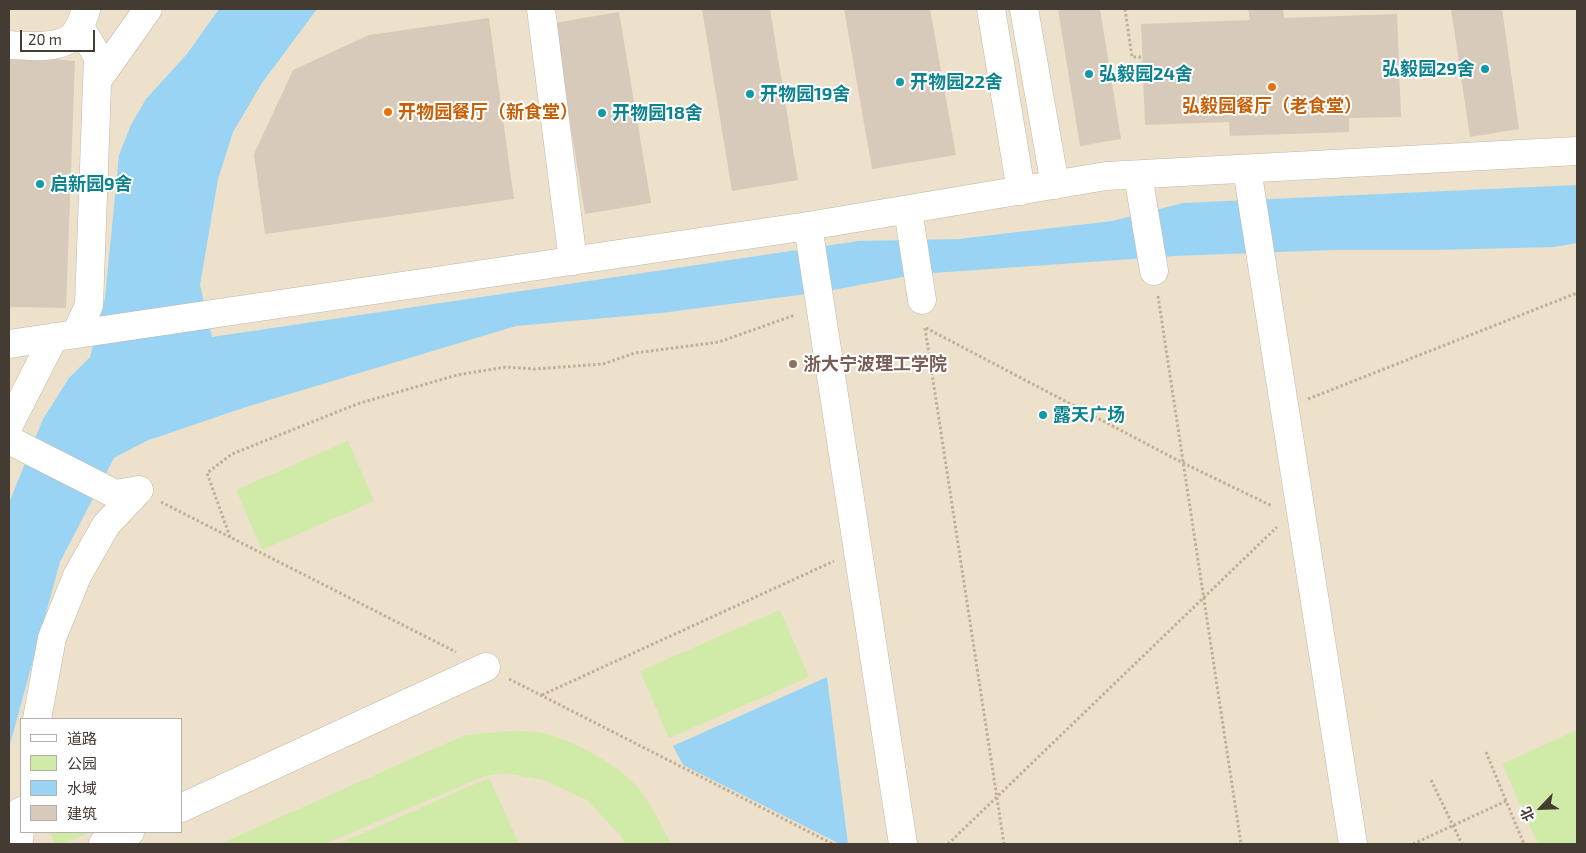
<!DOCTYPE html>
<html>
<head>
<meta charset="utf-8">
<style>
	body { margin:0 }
	#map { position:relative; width:1586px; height:853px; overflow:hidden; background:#f2ede3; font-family:"Exo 2","Noto Sans SC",sans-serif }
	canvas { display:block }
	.frame { position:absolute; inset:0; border:10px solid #443c33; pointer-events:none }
	.legend { position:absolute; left:20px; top:718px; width:162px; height:115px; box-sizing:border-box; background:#fff; border:1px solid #b4b1ad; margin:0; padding:6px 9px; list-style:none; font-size:15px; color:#443c33 }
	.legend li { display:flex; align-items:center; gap:10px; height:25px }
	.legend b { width:25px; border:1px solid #b4b1ad }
	.north { position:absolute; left:1516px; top:783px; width:50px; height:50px; -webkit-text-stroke:4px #fff; paint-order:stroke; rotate:246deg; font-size:14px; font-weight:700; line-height:20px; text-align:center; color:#443c33 }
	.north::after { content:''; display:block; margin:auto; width:18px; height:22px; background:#443c33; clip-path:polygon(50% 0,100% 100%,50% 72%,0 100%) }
	.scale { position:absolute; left:20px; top:30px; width:75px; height:22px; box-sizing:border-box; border:2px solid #443c33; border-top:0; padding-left:6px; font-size:15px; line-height:18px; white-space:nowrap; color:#443c33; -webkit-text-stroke:4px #fff; paint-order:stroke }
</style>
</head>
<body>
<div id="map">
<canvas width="1586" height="853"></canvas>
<div class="frame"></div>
<ul class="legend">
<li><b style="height:6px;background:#fff"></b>道路</li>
<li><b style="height:14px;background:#d0eaa8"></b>公园</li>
<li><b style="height:14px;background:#9ad4f4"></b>水域</li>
<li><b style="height:14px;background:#d8caba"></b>建筑</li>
</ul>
<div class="north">北</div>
<div class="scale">20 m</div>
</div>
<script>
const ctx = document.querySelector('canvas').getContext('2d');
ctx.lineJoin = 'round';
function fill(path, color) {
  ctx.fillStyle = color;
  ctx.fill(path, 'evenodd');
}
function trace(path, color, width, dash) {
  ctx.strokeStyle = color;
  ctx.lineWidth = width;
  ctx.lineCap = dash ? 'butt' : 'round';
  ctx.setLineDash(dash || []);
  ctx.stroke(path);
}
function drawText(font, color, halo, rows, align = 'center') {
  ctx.font = font + ' "Exo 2","Noto Sans SC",sans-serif';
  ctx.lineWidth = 4;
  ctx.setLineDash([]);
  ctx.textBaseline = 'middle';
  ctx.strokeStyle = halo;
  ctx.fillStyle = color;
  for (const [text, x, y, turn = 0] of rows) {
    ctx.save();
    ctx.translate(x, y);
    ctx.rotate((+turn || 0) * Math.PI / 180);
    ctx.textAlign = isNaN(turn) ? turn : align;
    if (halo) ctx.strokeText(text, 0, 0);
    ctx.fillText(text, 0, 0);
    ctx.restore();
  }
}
fill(new Path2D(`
	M9,9h1568v835h-1568zM21,719h160v113h-160z`), '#ede1cb');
fill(new Path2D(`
	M348,441l26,60 -112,49 -26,-60z
	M780,610l29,67 -140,61 -29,-67z
	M1577,730v114h-39l-36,-80z
	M511,731c10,0 21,0 31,2 29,6 77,32 96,55 14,17 23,37 33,56h-46l-4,-8 -34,-36 -43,-20 -39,-7 -20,3 -160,68h-105l245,-109z
	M489,778l30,66h-181z
	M50,832h41l-29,12h-7z`), '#d0eaa8');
fill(new Path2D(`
	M219,9h98l-55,74 -29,49 -15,47 -18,106 12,52 646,-96 100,-2 154,-18 71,-18 394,-18v58l-23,4 -118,3h-104l-157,6 -256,18 -97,18 -161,21 -145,13 -270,81 -100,34 -32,17 -54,104 -51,186v-245l34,-84 26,-41 21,-21 15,-59 14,-143 12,-30 15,-26 41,-45z
	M827,677l21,167h-8l-157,-79 -10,-19z`), '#9ad4f4');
fill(new Path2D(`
	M702,9h68l28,171 -66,11z
	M844,9h86l26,146 -84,14z
	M1058,9h42l21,130 -41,7z
	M1248,9h35l1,9 113,-4 4,103 -52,1v14l-119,4 -1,-14 -84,3 -4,-101 109,-4z
	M1451,9h51l17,120 -49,8z
	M619,12l32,191 -66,11 -31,-191z
	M489,18l25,181 -249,35 -11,-80 39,-84 76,-35z
	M9,55l66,6 -9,247 -57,-1z`), '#d8caba');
const minor = new Path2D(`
	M541,9l32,252
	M991,9l30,182
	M1024,9l31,176
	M9,45c18,1 52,5 65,-10 6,-7 9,-16 12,-25
	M97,81l51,-72
	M1247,169l106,675
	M1138,175l16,96
	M908,210l14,90
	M808,226l298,-50 471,-25
	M76,334l13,-29 9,-248 -18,-30
	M9,344l799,-118 95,618
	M9,425l45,-88
	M9,440l106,54 24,-4
	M37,719l15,-81 25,-62 29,-51 33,-35
	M181,808l305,-141
	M19,844l2,-33
	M103,844l27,-12`);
trace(minor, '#c1b7a8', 29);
trace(new Path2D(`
	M1125,9l7,48h10
	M1158,296l83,548
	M925,328l79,516
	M926,328l257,135 89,43
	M1308,399l269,-106
	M161,502l295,150
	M230,537l-23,-64 25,-19 125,-50 100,-29 49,-8 29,2 68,-5 32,-11 84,-11 76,-27
	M509,679l324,165
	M542,695l292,-134
	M1486,752l20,49
	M1431,780l31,64
	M948,844l329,-317
	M1413,844l93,-43 18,43`), '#c1af95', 3, [2.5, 2.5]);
trace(minor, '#fff', 28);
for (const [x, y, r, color] of [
	[1485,69,5,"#0f9aa8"],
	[1089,74,5,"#0f9aa8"],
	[900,82,5,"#0f9aa8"],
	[1272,87,5,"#e8710a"],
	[750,94,5,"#0f9aa8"],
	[388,112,5,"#e8710a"],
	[602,113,5,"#0f9aa8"],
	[40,184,5,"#0f9aa8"],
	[793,364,5,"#8d6e63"],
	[1043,415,5,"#0f9aa8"]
]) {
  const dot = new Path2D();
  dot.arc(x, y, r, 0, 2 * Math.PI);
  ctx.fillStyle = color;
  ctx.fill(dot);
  trace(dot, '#fff', 2);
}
drawText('bold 18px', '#0d838f', '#fff', [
	["弘毅园29舍",1475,69,"right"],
	["弘毅园24舍",1099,74],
	["开物园22舍",910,82],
	["开物园19舍",760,94],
	["开物园18舍",612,113],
	["启新园9舍",50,184],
	["露天广场",1053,415]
], 'left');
drawText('bold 18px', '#c56008', '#fff', [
	["弘毅园餐厅（老食堂）",1272,106],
	["开物园餐厅（新食堂）",398,112,"left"]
]);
drawText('bold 18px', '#785e54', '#fff', [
	["浙大宁波理工学院",803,364]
], 'left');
</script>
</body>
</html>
